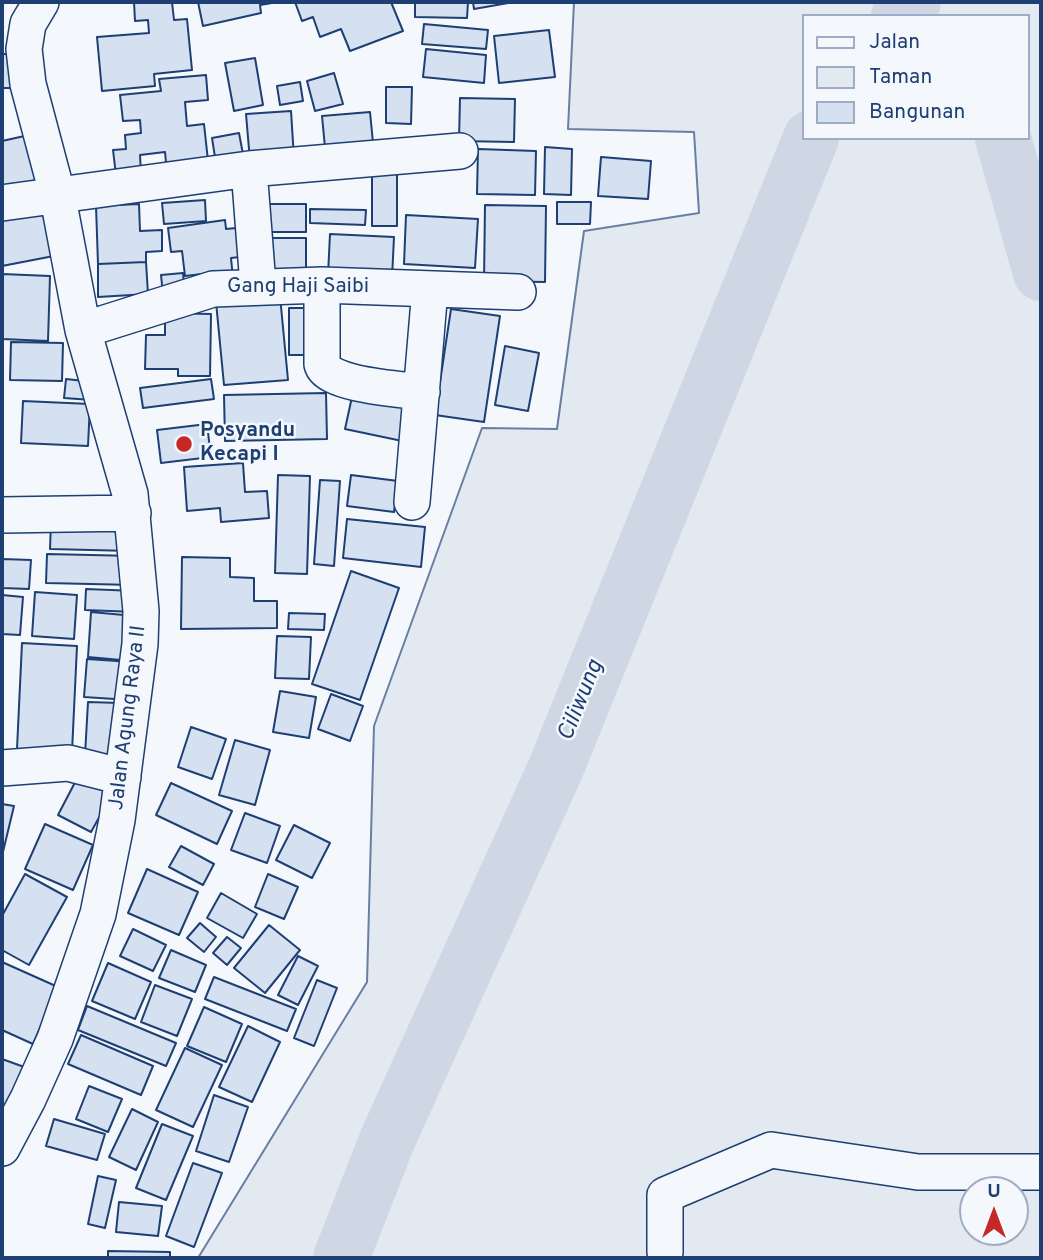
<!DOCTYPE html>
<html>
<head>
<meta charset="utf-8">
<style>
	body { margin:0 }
	#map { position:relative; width:1043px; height:1260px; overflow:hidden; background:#f4f7fb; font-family:Overpass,sans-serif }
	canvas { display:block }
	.frame { position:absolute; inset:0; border:4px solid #1d3f73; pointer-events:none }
	.legend { position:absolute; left:802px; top:14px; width:228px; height:126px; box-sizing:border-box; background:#f4f7fb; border:2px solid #9eadc5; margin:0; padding:9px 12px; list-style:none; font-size:21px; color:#1d3f73 }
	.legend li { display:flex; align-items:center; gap:14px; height:35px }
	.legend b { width:35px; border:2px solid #9eadc5 }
	.north { position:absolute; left:959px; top:1176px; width:70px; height:70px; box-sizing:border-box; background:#f4f7fb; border:2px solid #9eadc5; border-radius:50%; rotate:0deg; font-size:19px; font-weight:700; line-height:28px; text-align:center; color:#1d3f73 }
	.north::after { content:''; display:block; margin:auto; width:24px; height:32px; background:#c62828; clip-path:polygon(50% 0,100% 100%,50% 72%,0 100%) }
</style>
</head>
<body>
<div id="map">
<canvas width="1043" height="1260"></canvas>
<div class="frame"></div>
<ul class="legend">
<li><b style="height:9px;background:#f4f7fb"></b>Jalan</li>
<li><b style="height:19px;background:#e3e9f0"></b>Taman</li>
<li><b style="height:19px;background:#d5e0f0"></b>Bangunan</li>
</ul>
<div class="north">U</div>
</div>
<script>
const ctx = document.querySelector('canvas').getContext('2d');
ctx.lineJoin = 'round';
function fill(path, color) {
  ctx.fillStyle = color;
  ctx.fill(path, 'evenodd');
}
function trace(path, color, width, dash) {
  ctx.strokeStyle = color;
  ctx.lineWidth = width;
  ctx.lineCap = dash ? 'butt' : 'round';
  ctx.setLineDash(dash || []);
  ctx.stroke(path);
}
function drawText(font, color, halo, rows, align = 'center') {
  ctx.font = font + ' Overpass,sans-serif';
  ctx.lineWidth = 5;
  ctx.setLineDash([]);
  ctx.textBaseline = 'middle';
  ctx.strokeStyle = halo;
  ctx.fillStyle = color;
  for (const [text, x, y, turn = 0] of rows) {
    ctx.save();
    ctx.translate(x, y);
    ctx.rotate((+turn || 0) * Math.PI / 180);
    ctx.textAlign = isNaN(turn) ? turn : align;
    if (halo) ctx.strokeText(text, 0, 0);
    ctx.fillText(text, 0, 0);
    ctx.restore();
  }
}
const green = new Path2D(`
	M574,2h467v1256h-843l169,-276 7,-256 108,-298 75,1 27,-198 115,-18 -5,-81 -126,-3zM803,16h224v122h-224zM973,1190h42v42h-42z`);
fill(green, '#e3e9f0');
trace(green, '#687fa3', 2);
trace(new Path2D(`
	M899,16l14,-14
	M1003,138l38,135
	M341,1258l47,-120 167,-368 256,-632`), '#cfd7e4', 56);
const building = new Path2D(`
	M134,2h38l2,18 13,-1 5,51 -38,4 1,12 -53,5 -5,-54 52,-4 -1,-13 -13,1z
	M198,2h80l-18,3 1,8 -58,13z
	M295,2h96l12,29 -53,20 -9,-22 -21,8 -7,-20 -11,4z
	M415,2h53l-1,16 -52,-1z
	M473,2h41l-40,7z
	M424,24l64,6 -2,19 -64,-5z
	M549,30l6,47 -56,6 -5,-47z
	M426,49l60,6 -2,28 -61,-6z
	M2,54h13l-1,34h-12z
	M255,58l8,47 -29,6 -9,-48z
	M334,73l9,31 -28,7 -8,-30z
	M206,75l2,25 -23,2 2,24 17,-2 5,46 -42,3 -2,-21 -25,3 1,18 -25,2 -3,-25 13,-1 -1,-14 16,-2 -1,-13 -17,1 -3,-26 41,-4 -2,-12z
	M300,82l3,19 -23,4 -3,-19z
	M386,87h26l-1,37 -25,-1z
	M460,98l55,1 -1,43 -55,-1z
	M291,111l3,47 -44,3 -4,-47z
	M370,112l4,41 -48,5 -4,-42z
	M38,133l11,44 -47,11v-47z
	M239,133l6,32 -28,5 -5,-32z
	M545,147l27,2 -1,46 -27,-1z
	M478,149l58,2 -1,44 -58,-1z
	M601,157l50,4 -3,38 -50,-3z
	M372,172h25v54h-25z
	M52,195l12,59 -62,12v-61z
	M205,200l1,21 -42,3 -2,-21z
	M557,202h34l-1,22h-33z
	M139,204l1,27 22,-1v21l-16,1v10l-48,2 -2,-58z
	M262,204h44v28h-44z
	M485,205l61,1 -1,76 -61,-1z
	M310,209l56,1 -1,15 -55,-2z
	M406,215l72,4 -3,49 -71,-4z
	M225,220l1,9 10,-1 4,29 -9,1 2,20 -23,-5 -25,3 -3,-25 -11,1 -3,-24z
	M330,234l64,3 -2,41 -64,-3z
	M264,238h42v37h-42z
	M146,262l2,32 -50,3v-33z
	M183,273l2,21 -22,1 -2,-20z
	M2,274l48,2 -2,65 -46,-2z
	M280,296l8,84 -64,5 -8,-83z
	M289,308h27v47h-27z
	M451,309l49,7 -16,106 -49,-7z
	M165,313l46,1 -1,62h-32v-7h-33l1,-34h19z
	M11,342l52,1 -1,38 -52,-1z
	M505,346l34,7 -11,58 -33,-6z
	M66,379l27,3 -1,18 -28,-2z
	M211,379l3,20 -71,9 -3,-20z
	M355,383l61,13 -9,46 -62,-13z
	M326,393l1,46 -102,2 -1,-46z
	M23,401l67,3 -2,42 -67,-3z
	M207,424l4,33 -50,6 -4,-33z
	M243,463l2,29 22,-1 2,27 -48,4 -1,-14 -33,3 -3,-44z
	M278,475l32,1 -3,98 -32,-1z
	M351,475l47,6 -4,31 -47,-6z
	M320,480l20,1 -6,85 -20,-2z
	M347,519l78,8 -4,40 -78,-9z
	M51,522l80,1v28l-81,-2z
	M47,554l87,2v29l-88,-2z
	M182,557l48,1v19l24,1v23h23v27l-96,1z
	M2,559l29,1 -2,29 -27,-1z
	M351,571l48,17 -39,112 -48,-16z
	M86,589l50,2 -1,21 -50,-2z
	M35,592l42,3 -3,44 -42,-3z
	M2,595l21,2 -3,38 -18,-1z
	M91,612l44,4 -3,45 -44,-4z
	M289,613l36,1 -1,16 -36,-1z
	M277,636l34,1 -2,42 -34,-1z
	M22,643l55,3 -5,106 -55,-3z
	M87,659l45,3 -2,38 -46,-3z
	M280,691l36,6 -7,41 -36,-6z
	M331,694l32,12 -13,35 -32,-12z
	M88,702l32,1 -3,53 -32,-1z
	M191,727l35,12 -14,40 -34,-12z
	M235,740l35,10 -15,55 -36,-10z
	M83,767l34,18 -26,47 -33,-17z
	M171,783l61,28 -15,33 -61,-29z
	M2,804l12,2 -12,50z
	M245,813l35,13 -13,37 -36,-13z
	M45,824l48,21 -20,45 -48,-21z
	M294,825l36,18 -18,35 -36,-18z
	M181,846l33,18 -11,21 -34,-18z
	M147,869l51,23 -19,43 -51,-22z
	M25,874l42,23 -38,68 -27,-15v-34z
	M268,874l30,13 -14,32 -29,-12z
	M221,893l36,21 -14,24 -36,-20z
	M200,923l16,14 -12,15 -17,-14z
	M269,925l31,25 -35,43 -31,-25z
	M133,929l33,16 -13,26 -33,-15z
	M227,937l14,11 -14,17 -14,-12z
	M171,950l35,15 -11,27 -36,-14z
	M298,956l20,10 -20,39 -20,-10z
	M2,962l56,25 -25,57 -31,-14z
	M108,963l43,19 -16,37 -43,-18z
	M214,977l82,32 -9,22 -82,-32z
	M317,980l20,8 -23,58 -20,-8z
	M155,985l37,14 -15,37 -36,-14z
	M87,1006l89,37 -10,23 -88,-36z
	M204,1007l38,17 -16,38 -39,-16z
	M248,1026l32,16 -28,60 -33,-15z
	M81,1035l72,31 -12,29 -73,-31z
	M185,1048l37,17 -29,62 -37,-17z
	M2,1059l25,9 -17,44 -8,-3z
	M89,1086l33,13 -14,33 -32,-13z
	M214,1095l34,12 -19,55 -33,-11z
	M132,1109l26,13 -22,48 -27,-13z
	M54,1119l51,15 -8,26 -51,-14z
	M162,1124l31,12 -27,64 -30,-12z
	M193,1163l29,10 -28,74 -28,-11z
	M98,1176l18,4 -11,48 -17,-4z
	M119,1202l43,4 -4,30 -42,-4z
	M108,1251l62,1v6h-62z`);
fill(building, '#d5e0f0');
trace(building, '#1d3f73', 2);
const minor = new Path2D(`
	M249,169l9,116
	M2,203l247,-34 211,-18
	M322,285v79c5,21 78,25 100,28
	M83,330l130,-41 109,-4 196,7
	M412,502l18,-213
	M2,515l131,-2
	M2,768l66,-5 55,14
	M2,1148l26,-49 27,-60 43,-125 19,-94 23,-176 1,-33 -11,-117 -47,-164 -26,-137 -29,-109 -4,-35 4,-25 13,-22
	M665,1252v-57l106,-45 147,22h123`);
trace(minor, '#1d3f73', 38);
trace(minor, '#f4f7fb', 35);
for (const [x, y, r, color] of [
	[184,444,9,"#c62828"]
]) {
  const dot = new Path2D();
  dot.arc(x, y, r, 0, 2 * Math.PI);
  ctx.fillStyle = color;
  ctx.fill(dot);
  trace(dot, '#f4f7fb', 2.5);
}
drawText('21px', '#1d3f73', '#f4f7fb', [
	["Gang Haji Saibi",298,288],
	["Jalan Agung Raya II",129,718,-83]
]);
drawText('bold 21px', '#1d3f73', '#f4f7fb', [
	["Posyandu",200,432],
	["Kecapi I",200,456]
], 'left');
drawText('italic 23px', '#1d3f73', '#f4f7fb', [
	["Ciliwung",582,701,-68]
]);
</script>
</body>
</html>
